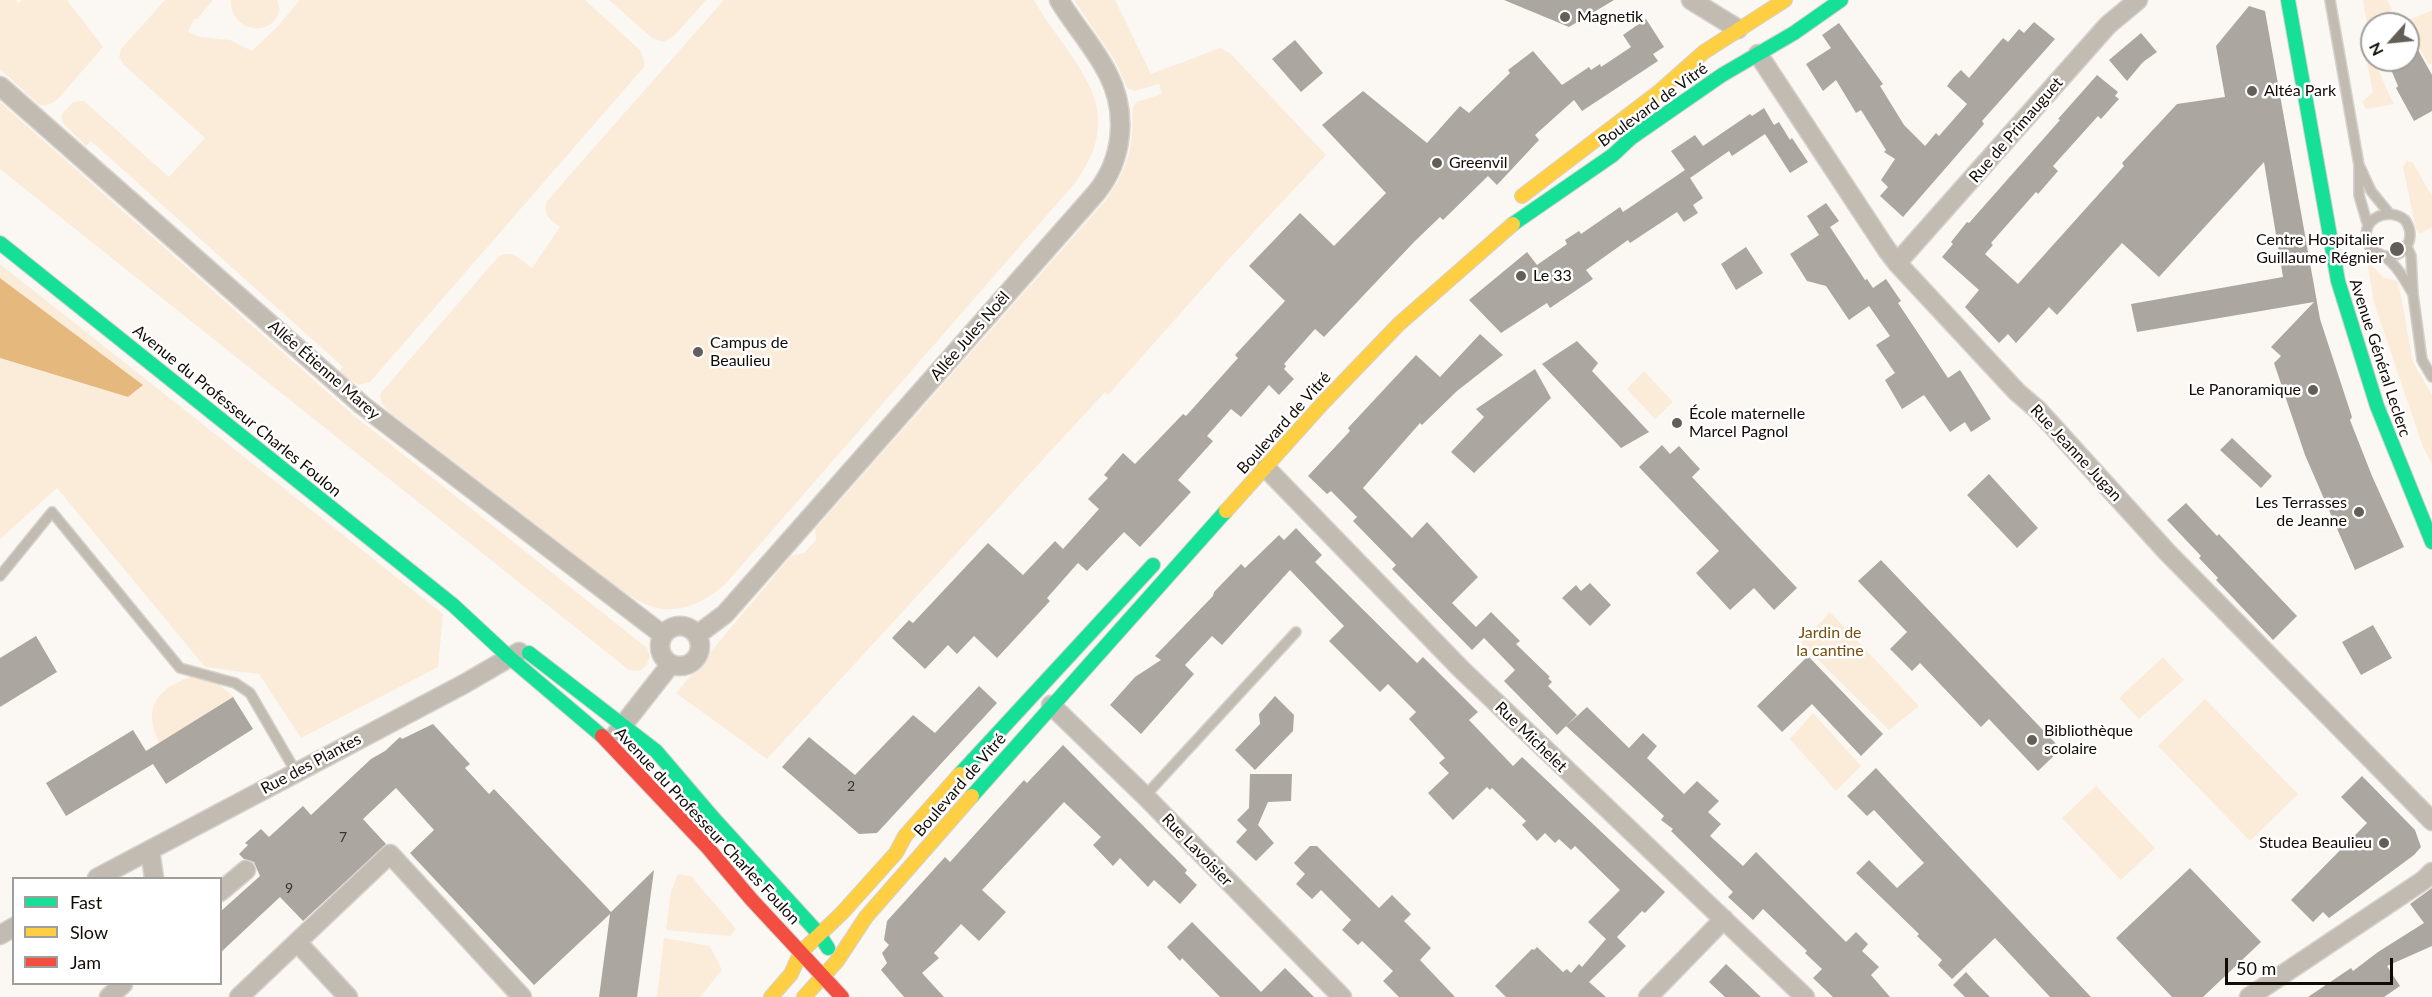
<!DOCTYPE html>
<html>
<head>
<meta charset="utf-8">
<style>
	body { margin:0 }
	#map { position:relative; width:2432px; height:997px; overflow:hidden; background:#fbf7f2; font-family:Lato,sans-serif }
	canvas { display:block }
	.legend { position:absolute; left:12px; top:877px; width:210px; height:108px; box-sizing:border-box; background:#fff; border:2px solid #a09e9b; margin:0; padding:8px 10px; list-style:none; font-size:18px; color:#120c05 }
	.legend li { display:flex; align-items:center; gap:12px; height:30px }
	.legend b { width:30px; border:2px solid #a09e9b }
	.north { position:absolute; left:2360px; top:12px; width:60px; height:60px; box-sizing:border-box; background:#fff; border:2px solid #a09e9b; border-radius:50%; rotate:243deg; font-size:16px; font-weight:700; line-height:24px; text-align:center; color:#120c05 }
	.north::after { content:''; display:block; margin:auto; width:21px; height:27px; background:#645e58; clip-path:polygon(50% 0,100% 100%,50% 72%,0 100%) }
	.scale { position:absolute; left:2225px; top:958px; width:168px; height:27px; box-sizing:border-box; border:3px solid #120c05; border-top:0; padding-left:8px; font-size:18px; line-height:21px; white-space:nowrap; color:#120c05; -webkit-text-stroke:4px #fff; paint-order:stroke }
</style>
</head>
<body>
<div id="map">
<canvas width="2432" height="997"></canvas>
<ul class="legend">
<li><b style="height:8px;background:#16e098"></b>Fast</li>
<li><b style="height:8px;background:#ffcf43"></b>Slow</li>
<li><b style="height:8px;background:#f24e42"></b>Jam</li>
</ul>
<div class="north">N</div>
<div class="scale">50 m</div>
</div>
<script>
const ctx = document.querySelector('canvas').getContext('2d');
ctx.lineJoin = 'round';
function fill(path, color) {
  ctx.fillStyle = color;
  ctx.fill(path, 'evenodd');
}
function trace(path, color, width, dash) {
  ctx.strokeStyle = color;
  ctx.lineWidth = width;
  ctx.lineCap = dash ? 'butt' : 'round';
  ctx.setLineDash(dash || []);
  ctx.stroke(path);
}
function drawText(font, color, halo, rows, align = 'center') {
  ctx.font = font + ' Lato,sans-serif';
  ctx.lineWidth = 5;
  ctx.setLineDash([]);
  ctx.textBaseline = 'middle';
  ctx.strokeStyle = halo;
  ctx.fillStyle = color;
  for (const [text, x, y, turn = 0] of rows) {
    ctx.save();
    ctx.translate(x, y);
    ctx.rotate((+turn || 0) * Math.PI / 180);
    ctx.textAlign = isNaN(turn) ? turn : align;
    if (halo) ctx.strokeText(text, 0, 0);
    ctx.fillText(text, 0, 0);
    ctx.restore();
  }
}
fill(new Path2D(`
	M0,0h15l4,3 3,-3h45l36,47 -45,52c-6,5 -12,8 -20,5l-38,-35z
	M165,0h48l-16,19h-3l-6,13 12,5 30,3 22,11 26,-25 22,-26h285l55,50 4,10v7l-274,315 -12,3 -19,-13 4,-5 -252,-226 -5,5 -24,-24v-8l11,-12 11,-1 85,76 36,-39 -81,-73 -5,-8 2,-8z
	M231,0h46l3,9c-9,33 -51,20 -49,-9z
	M609,0h97l-32,36 -11,6 -11,-4z
	M724,0h310c37,65 98,105 41,183l-347,398c-20,21 -52,36 -80,24 -9,-3 -17,-9 -25,-13l-235,-181 -6,-7 -2,-10 118,-137c14,-9 22,3 34,11l28,-41c-9,-7 -18,-12 -13,-26z
	M1074,0h41l36,74 69,-26 10,5 96,102 -101,108 -117,132 -3,-3 -338,367 -91,-66 115,-137 13,-3 12,-13 -1,-11 290,-328c16,-21 26,-44 27,-70 1,-8 0,-16 1,-24l4,-5 25,-8 -3,-10 -24,7 -7,-2 -14,-30z
	M2363,0h24l5,10 -25,14z
	M2432,10v53l-3,2 -21,-37v-4l-3,-2z
	M2363,43h2l7,17h2c7,15 12,29 20,44l-28,5 -4,-7 11,-10z
	M0,102l352,312 295,234 3,9 -4,9 -7,5 -10,-1 -629,-501z
	M2407,161l6,2 19,33v31l-12,7 -4,-5 -13,-62z
	M2367,260l17,18 13,3 3,10 13,71 19,33v69l-9,-17 -49,-144z
	M0,264l443,350 -5,53 -137,71 -42,-64 -54,-7 -148,-179 -57,51v-181l128,39 14,-12 -142,-107z
	M1644,371l29,31 -18,17 -28,-30z
	M1830,612l89,94 -30,24 -88,-87z
	M2163,657l21,23 -45,39 -20,-21z
	M194,676c17,0 27,9 39,21l-74,46c-17,-37 -2,-55 35,-67z
	M2205,699l93,95 -48,47 -92,-95z
	M1813,713l48,53 -25,25 -46,-52z
	M2096,786l59,62 -34,32 -59,-62z
	M678,874l13,2 45,53 -6,7 -64,-6 5,-39z
	M664,938l46,8 12,24 -22,27h-43z`), '#fbecda');
fill(new Path2D(`
	M0,278l143,107 -15,12 -128,-39z`), '#e5b97d');
fill(new Path2D(`
	M1504,0h110l-45,27z
	M2249,6l16,5 55,308 32,98 -2,3 22,56 32,71 -49,23 -50,-115 -31,-92 7,-7 -10,-9 43,-45 -177,30 -6,-28 152,-27 -19,-115 -105,115 -37,-34 -65,72 -8,-8 -33,36 -8,-9 -9,9 -34,-36 14,-17 -37,-33 11,-13 -2,-2 16,-20 2,1 91,-103 -2,-1 39,-44 21,17 -3,4 4,3 -18,20 -3,-3 -45,50 5,5 -20,23 -2,-2 -45,51 2,2 -8,9 33,30 106,-118 -2,-3 55,-59 48,-7 -9,-51z
	M1646,19l18,28 -11,7 5,7 -76,50 -8,-11 -39,35 4,5 -42,45 -9,-9 -45,44 -3,-3 -26,25 -90,95 -9,-8 -31,35 2,2 -2,3 10,10 -15,16 -10,-10 -28,32 -10,-8 -24,27 6,5 -35,39 13,12 -51,55 -16,-15 -37,39 -9,-8 -31,35 3,3 -53,57 -23,-22 -17,18 -9,-9 -23,24 -33,-31 17,-18 4,3 75,-80 35,32 32,-34 8,8 36,-40 -11,-10 20,-21 -4,-3 19,-22 12,11 48,-50 3,2 52,-58 -3,-3 50,-54 -36,-35 51,-53 34,33 52,-53 -64,-68 41,-34 64,52 33,-37 9,7 41,-40 -2,-3 25,-19 29,34 27,-18 2,3 9,-6 1,3 30,-20 -8,-12z
	M2034,22l21,17 -73,82 2,3 -81,93 -23,-21 8,-9 -7,-7 14,-21 -11,-7 2,-2 -25,-40 -5,3 -20,-33 -13,11 -17,-27 25,-16 -9,-13 17,-12 44,61 -3,2 24,39 21,21 11,-13 3,3 28,-32 -20,-18 6,-8 8,-8 8,8 34,-40 5,4 11,-13 5,4z
	M2408,32l24,43v36l-18,10 -18,-33 2,-2 -11,-26h21z
	M2141,33l16,19 -14,10 -16,19 -18,-21z
	M1295,40l28,33 -22,19 -29,-33z
	M1764,108l10,17 5,-3 11,18 2,-2 16,24 -18,11 -25,-39 -33,22 -3,-5 -39,27 13,20 -10,7 5,8 -14,9 -7,-10 -47,31 -2,-3 -42,30 7,9 -43,29 -3,-5 -46,30 -32,-33 58,-48 10,13 30,-21 -2,-4 14,-9 2,3 39,-27 3,5 62,-42 -14,-19 24,-16 8,11 47,-32 2,2z
	M1826,203l13,18 -9,6 35,53 2,-1 6,9 13,-9 15,22 -3,2 50,75 12,-8 31,49 -20,13 -6,-10 -15,10 -26,-37 -22,14 -17,-29 10,-7 -19,-28 14,-9 -21,-30 -20,14 -23,-34 -19,-5 -17,-27 29,-19 -12,-19z
	M1746,247l17,26 -27,17 -15,-26z
	M1480,334l23,21 -46,36 -35,34 -2,-2 -57,65 49,50 15,-16 51,55 -26,26 24,24 15,-15 29,29 -4,3 34,33 -2,1 4,4 -4,4 29,29 -20,20 -53,-54 11,-11 -31,-32 -12,12 -80,-81 4,-4 -43,-44 4,-4 -26,-26 -4,3 -19,-18 42,-45 -2,-3 68,-73 24,22z
	M1577,341l21,22 -6,8 57,61 -28,16 -79,-84z
	M1535,369l16,29 -77,75 -23,-21 33,-35 -8,-8z
	M2232,438l40,38 -11,12 -41,-38z
	M1662,445l8,9 9,-8 21,23 -8,8 105,111 -23,22 -20,-22 -24,22 -34,-37 23,-22 -80,-84z
	M1989,474l49,54 -21,20 -50,-53z
	M2186,503l31,33 2,-2 78,82 -24,24 -57,-60 2,-2 -19,-20 2,-2 -34,-36z
	M1296,528l26,27 -7,7 10,10 92,91 6,-6 55,55 -9,8 44,46 9,-9 143,135 -20,21 -3,-2 -25,26 9,9 -37,36 17,15h-100l-11,-11 37,-37 2,1 3,-3 26,25 4,-3 4,4 8,-9 3,3 24,-28 -18,-17 32,-32 -45,-44 -4,4 -12,-11 -4,4 -10,-10 -8,8 -15,-16 4,-4 -34,-33 -2,2 -3,-3 -34,33 -25,-27 21,-20 -10,-10 6,-5 -36,-39 7,-7 -28,-28 -8,8 -51,-51 15,-15 -54,-56 -68,75 -10,-9 -27,29 9,9 -53,60 -31,-29 25,-28 26,-17 -6,-4 58,-60 1,-4 27,-28 4,4 34,-33 5,5z
	M1881,560l180,189 -23,22 -49,-52 -8,8 -61,-64 -8,8 -22,-22 17,-17 -49,-51z
	M1590,583l21,22 -21,21 -28,-28 14,-13 5,6z
	M2373,625l19,33 -31,17 -19,-33z
	M36,636l21,36 -57,35v-49z
	M1808,656l75,78 -22,22 -49,-52 -30,28 -25,-26z
	M979,686l18,17 -120,130 -18,1 -77,-67 27,-30 46,38 58,-60 22,18z
	M1275,696l19,19 -1,16 -38,39 -20,-20 25,-26 -1,-10z
	M233,697l20,32 -87,55 -13,-20 -87,52 -20,-33 87,-53 13,21z
	M1587,707l42,41 14,-15 14,13 -10,12 37,36 13,-13 22,20 -11,11 13,12 -11,12 33,30 13,-14 90,90 10,-10 12,12 -6,7 17,16 -8,8 19,22h-57l-20,-19 9,-9 -17,-16 2,-2 -44,-42 -10,11 -25,-23 5,-5 -62,-61 2,-2 -12,-9 3,-4 -98,-90z
	M433,724l37,40 -5,4 24,26 5,-5 117,123 43,-42 -17,127h-38l11,-83 -76,71 -124,-132 24,-23 -38,-42 -33,31 23,25 -83,77 -23,-24 -60,56v-41l40,-36 -6,-14 -10,-3 -5,-5 9,-9 -3,-2 16,-14 8,8 34,-31 8,9 60,-56 14,-8 15,-14 2,2z
	M1063,745l124,125 -2,3 12,12 -17,19 -26,-24 -6,7 -28,-29 -7,8 -20,-21 8,-8 -37,-35 -82,88 24,22 -27,29 -18,-17 -27,29 5,5 -17,15 22,24h-40l-23,-27 6,-7 -5,-10 7,-8 -5,-5 3,-19 58,-64 5,5 74,-82 3,3z
	M1876,768l41,44 174,185h-41l-55,-59 -43,41 -14,-14 4,-5 -25,-24 2,-2 -63,-61 13,-13 28,28 27,-25 -50,-53 -7,6 -20,-20z
	M1250,774h42l-1,27 -23,1 -10,23 16,18 -18,18 -20,-19 11,-12 -10,-10 12,-12z
	M2362,776l53,54 6,17 -7,8 -85,63 -6,-6 -10,10 -22,-22 76,-77 -26,-26z
	M1310,846h7l62,62 13,-13 19,19 -7,7 27,27 -11,12 35,37h-56l-16,-16 10,-10 -31,-30 -4,4 -16,-15 9,-10 -30,-30 -9,9 -16,-15 9,-10 -11,-11z
	M2190,868l71,74 -58,55h-31l-56,-59z
	M2432,888v58l-45,20 13,20 -16,11h-76l43,-29 2,3 25,-19 46,-29 -14,-19z
	M1192,922l69,70 24,-24 29,29h-94l-38,-39 -2,3 -13,-14z
	M1726,964l35,33h-36l-16,-15z
	M1966,972l10,11 14,14h-25l-12,-12z`), '#aba6a0');
const lane = new Path2D(`
	M2330,0l29,165v30l9,31
	M2360,167l11,24 18,22
	M2407,247l4,9 2,38 9,66 10,17
	M2385,256c21,2 32,-19 20,-36 -17,-14 -46,-1 -37,23 3,9 10,9 17,14 12,8 21,25 28,37
	M0,576l52,-64 128,156 55,15 15,10 46,79
	M1145,796l151,-164`);
const street = new Path2D(`
	M1691,0l47,29
	M1758,54l129,196 10,13 120,129 21,18 129,142 265,269
	M0,86l362,319 301,230
	M1897,263l211,-238 30,-25
	M1266,468l195,201 344,328
	M660 646a20 20 0 1 1 40 0a20 20 0 1 1-40 0Z
	M697,635l28,-21 371,-421c27,-33 32,-80 12,-119 -13,-26 -34,-49 -49,-74
	M1051,705l94,91 197,201
	M616,734l55,-70
	M150,850l4,28
	M97,878l367,-194 55,-32
	M220,892l26,-22
	M0,935l14,-8
	M297,942l51,55
	M109,997l14,-13
	M239,997l151,-143 132,143
	M1648,997l76,-78
	M2249,997l175,-117 8,-8`);
const fast = new Path2D(`
	M2288,0l50,281 39,125 55,136
	M1513,224l100,-69 18,-17 91,-63 72,-42 47,-33
	M0,243l453,362 56,52 93,79
	M529,653l127,98 59,69 104,114 9,14
	M960,774l193,-209
	M972,796l254,-285`);
const slow = new Path2D(`
	M1522,196l138,-105 44,-39 81,-52
	M1226,511l96,-107 77,-80 114,-100
	M771,997l20,-23 10,-22 41,-39 54,-60 9,-17 55,-62
	M804,997l33,-36 29,-44 106,-121`);
const jam = new Path2D(`
	M602,736l106,112 43,51 91,98`);
trace(lane, '#d5d1cd', 12);
trace(street, '#d5d1cd', 21);
trace(fast, '#d5d1cd', 16);
trace(slow, '#d5d1cd', 16);
trace(jam, '#d5d1cd', 16);
trace(lane, '#c2bbb2', 9);
trace(street, '#c2bbb2', 18);
trace(fast, '#16e098', 14);
trace(slow, '#ffcf43', 14);
trace(jam, '#f24e42', 14);
for (const [x, y, r, color] of [
	[1565,17,6,"#645e58"],
	[2252,91,6,"#645e58"],
	[1437,163,6,"#645e58"],
	[2397,249,8,"#645e58"],
	[1521,276,6,"#645e58"],
	[698,352,6,"#645e58"],
	[2313,390,6,"#645e58"],
	[1677,423,6,"#645e58"],
	[2359,512,6,"#645e58"],
	[2032,740,6,"#645e58"],
	[2384,843,6,"#645e58"]
]) {
  const dot = new Path2D();
  dot.arc(x, y, r, 0, 2 * Math.PI);
  ctx.fillStyle = color;
  ctx.fill(dot);
  trace(dot, '#fff', 2);
}
drawText('14px', '#38322c', null, [
	["2",851,786],
	["7",343,837],
	["9",289,888]
]);
drawText('16px', '#120c05', '#fff', [
	["Magnetik",1577,17],
	["Altéa Park",2264,91],
	["Greenvil",1449,163],
	["Centre Hospitalier",2384,240,"right"],
	["Guillaume Régnier",2384,258,"right"],
	["Le 33",1533,276],
	["Campus de",710,343],
	["Beaulieu",710,361],
	["Le Panoramique",2301,390,"right"],
	["École maternelle",1689,414],
	["Marcel Pagnol",1689,432],
	["Les Terrasses",2347,503,"right"],
	["de Jeanne",2347,521,"right"],
	["Bibliothèque",2044,731],
	["scolaire",2044,749],
	["Studea Beaulieu",2372,843,"right"]
], 'left');
drawText('16px', '#120c05', '#fff', [
	["Boulevard de Vitré",1653,105,-36],
	["Rue de Primauguet",2016,130,-49],
	["Allée Jules Noël",970,336,-49],
	["Avenue Général Leclerc",2380,358,72],
	["Allée Étienne Marey",324,370,41],
	["Avenue du Professeur Charles Foulon",237,411,39],
	["Boulevard de Vitré",1284,423,-48],
	["Rue Jeanne Jugan",2076,453,47],
	["Rue Michelet",1531,737,44],
	["Rue des Plantes",311,764,-28],
	["Boulevard de Vitré",960,785,-49],
	["Avenue du Professeur Charles Foulon",707,826,47],
	["Rue Lavoisier",1197,850,46]
]);
drawText('16px', '#774e0e', '#fff', [
	["Jardin de",1830,633],
	["la cantine",1830,651]
]);
</script>
</body>
</html>
